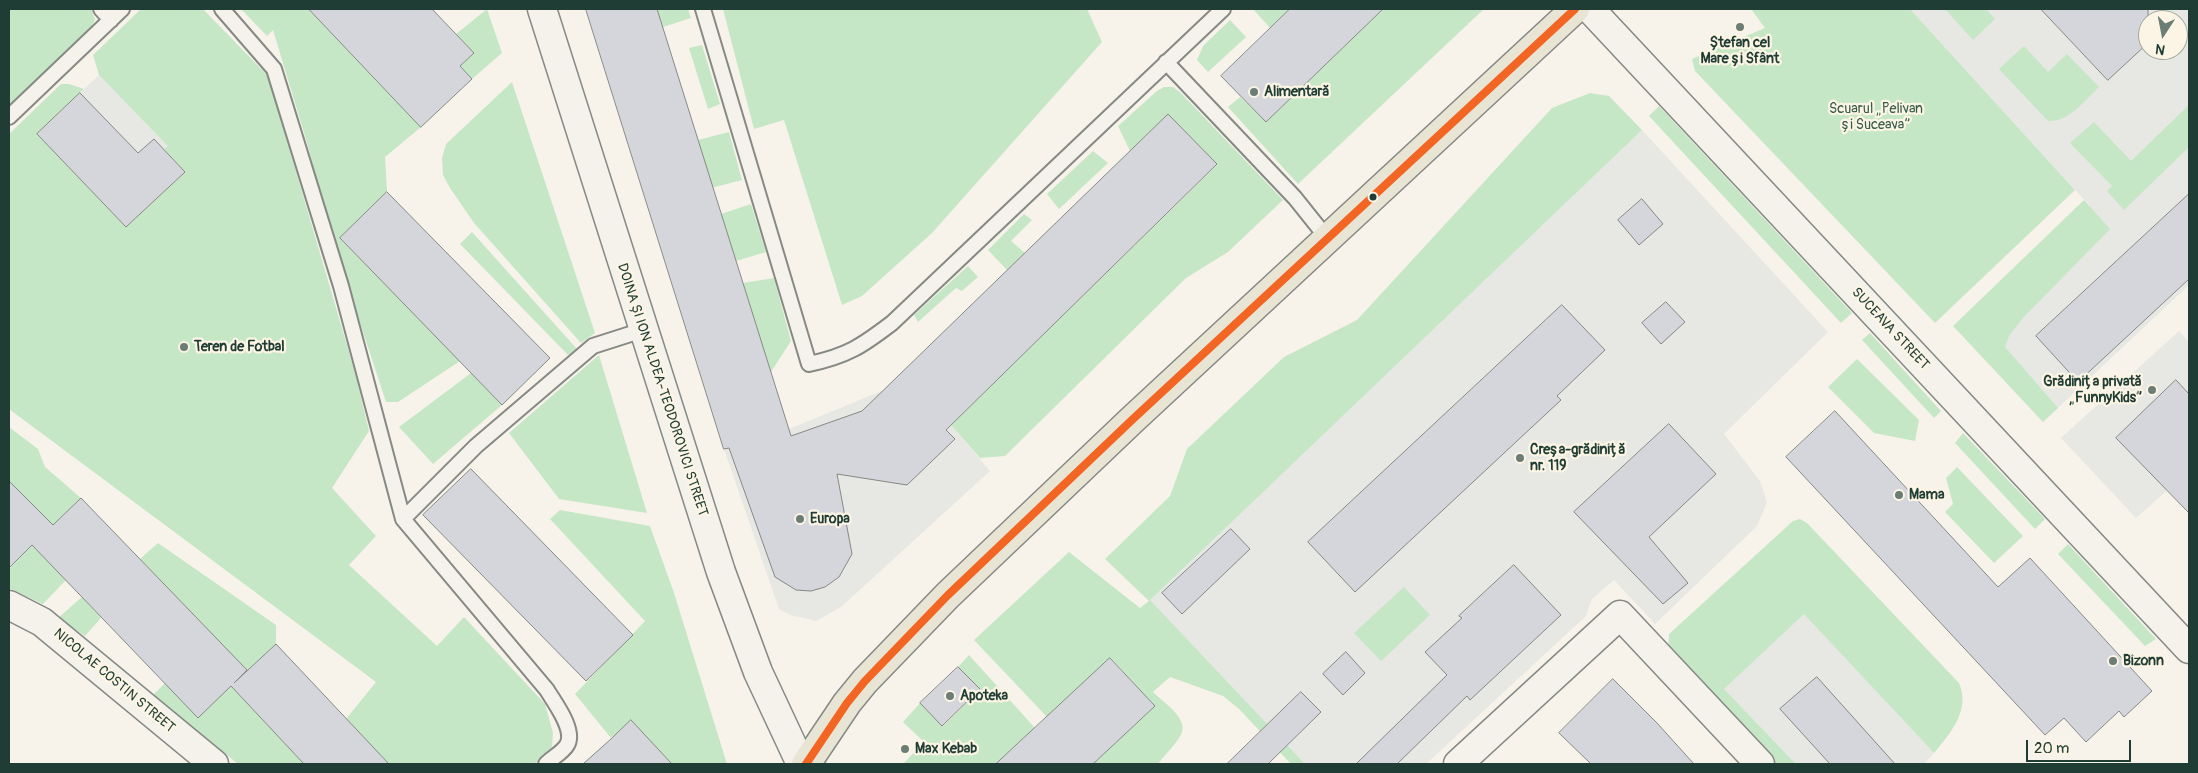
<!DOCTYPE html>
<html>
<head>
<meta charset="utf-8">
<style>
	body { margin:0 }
	#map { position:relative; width:2198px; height:773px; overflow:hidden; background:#f7f3ea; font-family:Pangolin,sans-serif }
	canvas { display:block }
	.frame { position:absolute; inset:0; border:10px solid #1f3d34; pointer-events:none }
	.north { position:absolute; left:2138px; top:10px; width:50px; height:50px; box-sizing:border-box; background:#fcf5e5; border:1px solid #a4ab9e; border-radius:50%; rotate:191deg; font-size:14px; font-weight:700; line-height:20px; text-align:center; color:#1f3d34 }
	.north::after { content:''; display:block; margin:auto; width:18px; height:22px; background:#6b7d74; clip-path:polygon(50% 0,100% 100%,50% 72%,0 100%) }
	.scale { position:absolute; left:2026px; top:740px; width:105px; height:22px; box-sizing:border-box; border:2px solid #1f3d34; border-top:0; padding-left:6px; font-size:15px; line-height:18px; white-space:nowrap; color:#1f3d34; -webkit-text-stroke:4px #fcf5e5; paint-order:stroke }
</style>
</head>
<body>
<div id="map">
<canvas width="2198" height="773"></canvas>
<div class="frame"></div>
<div class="north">N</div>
<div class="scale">20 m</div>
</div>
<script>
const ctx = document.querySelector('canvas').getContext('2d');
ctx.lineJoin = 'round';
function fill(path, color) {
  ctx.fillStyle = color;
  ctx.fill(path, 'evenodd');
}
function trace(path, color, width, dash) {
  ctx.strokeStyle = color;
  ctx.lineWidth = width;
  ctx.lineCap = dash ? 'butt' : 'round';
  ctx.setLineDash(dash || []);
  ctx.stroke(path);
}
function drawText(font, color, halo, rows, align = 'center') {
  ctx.font = font + ' Pangolin,sans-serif';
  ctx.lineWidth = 4.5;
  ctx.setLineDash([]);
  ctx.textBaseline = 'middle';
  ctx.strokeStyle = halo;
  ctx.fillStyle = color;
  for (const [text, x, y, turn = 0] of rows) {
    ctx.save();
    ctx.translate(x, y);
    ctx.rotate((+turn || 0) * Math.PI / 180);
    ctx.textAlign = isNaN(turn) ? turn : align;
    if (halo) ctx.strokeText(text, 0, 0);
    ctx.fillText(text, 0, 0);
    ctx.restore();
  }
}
fill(new Path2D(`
	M1910,9h279v276l-146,137 -86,-93 133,-123zM2148,20h30v30h-30z
	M99,75l70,71 -5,3 21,23 -59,55 -89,-93z
	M1642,130l186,202 -104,102 36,47 7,21 -10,24 -102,98 -41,-44 -22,19 -6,17 -160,148h-121l-156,-164z
	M2179,331l10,11v129l-53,47 -75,-80z
	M884,390l67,35 39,46 -149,136 -25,14 -26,-6 -11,-6 -55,-160 65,-20z
	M1804,613l130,140 -10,11h-128l-72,-75z`), '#e7e7e3');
fill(new Path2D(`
	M9,9h82l4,11 -5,9 -81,77z
	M141,9h62l65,67 88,300 13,55 -37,57 44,48 -27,29 88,81 27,-29 81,87 8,29 -1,14 -18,17h-145l-43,-45 30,-37 -367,-273v-275l52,-50h8l15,5 -47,45 89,93 59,-55 -21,-23 4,-3 -69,-71 -6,-20z
	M241,9h68l112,118 -36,30 2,35 -47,46 120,123 -62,41h-12l-61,-186 -17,-70 -35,-116 -6,6z
	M487,9l15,44 -30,26 -12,-13 14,-13 -18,-19z
	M657,9h31l3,9 -28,9z
	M723,9h364l15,33 -170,191 -70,63 -20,9 -58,-185 -30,9z
	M1253,9h37l-20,19z
	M1383,9h101l-186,175 -70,-77 12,-10 26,25z
	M1751,9h159l165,181 -140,133 -240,-252 -3,-12 73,-31z
	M1945,9h41l9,10 -22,21z
	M1230,20l16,17 -38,35 -11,-12 6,-14z
	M702,45l18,59 -12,5 -19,-61z
	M2024,46l24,26 19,-18 32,33c-15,14 -30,35 -51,34l-49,-52z
	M512,82l83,251 -14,10 -107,-120 -24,-35 -7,-13 -1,-17 4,-14z
	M1164,87h9l8,6 102,107 -55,52 -42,26 -181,178 -25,2 -29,-33 266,-260 -49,-51 -38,37 -12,-25 39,-35z
	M1590,93l19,3 33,34 -492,470 155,164h-14l-52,-55 -16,-13 -53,-19 -17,15c9,9 34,25 29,40 -3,9 -18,24 -24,32h-65l62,-58 -44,-48 -64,59 -73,-77 95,-88 71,56 9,-7 -44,-42 65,-63 17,-47 97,-92 73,-37 195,-212z
	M2189,105v42l-65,63 -17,-19 5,-5 -42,-43 24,-21 37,39z
	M1659,106l193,207 -11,10 -192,-207z
	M729,132l13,48 -31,8 -13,-48z
	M1093,151l15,12 -49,46 -12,-15z
	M2084,200l26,29 -88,90 -13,17 -4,11 53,61 -15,14 -90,-96z
	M751,204l15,48 -30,9 -15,-47z
	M1024,214l8,6 -21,21 14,12 -18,17 -19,-20z
	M472,232l105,117 -9,6 -108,-111z
	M968,266l10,11 -16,14 -6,-3 -38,34 -4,-7z
	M774,278l17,63 -20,31 -28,-89z
	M1870,333l71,78 -7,7 -72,-78z
	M599,355l48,158 -88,-14 -50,-66z
	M1857,359l62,61 -4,21 -41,-8 -46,-46z
	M471,373l31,32 -69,59 -34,-37z
	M9,427l29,22 7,18 36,31 -28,27 -44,-44z
	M1963,433l82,86 -10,10 -80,-86z
	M1957,467l66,69 -29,27 -49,-51 8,-8 -7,-26z
	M560,510l90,16 24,67 53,171h-55l-41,-43 -20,17 -36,-44 70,-73 -95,-102z
	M1800,519l7,4 152,160c12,27 -9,51 -25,70l-130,-139 -80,75 72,75h-24l-104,-112 1,-18 124,-113z
	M158,543l118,82v19l-29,27 -107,-112z
	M2068,544l88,95 -11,7 -87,-92z
	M32,545l34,35 -23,24 -34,-16v-19z
	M1404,587l26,28 -49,46 -27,-28z
	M82,597l19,21 -16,18 -27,-18z
	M969,655l66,73 -39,36h-93l21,-22 -21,-20 17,-19 23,23 37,-36 -22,-23z
	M165,683l66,3 73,78h-66l-85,-69z`), '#c6e7c5');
const building = new Path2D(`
	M309,9h123l42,44 -14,13 12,13 -51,48z
	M586,9h71l134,427 71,-25 306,-297 49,50 -271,266 9,9 -48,46 -70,-11 15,80 -13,23 -14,10 -14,4 -15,-1 -21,-13 -46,-129 -5,1z
	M1290,9h93l-117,113 -45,-46z
	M2041,9h107v34l-40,37z
	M80,93l58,60 16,-14 31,33 -59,55 -89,-93z
	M387,192l163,166 -48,47 -162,-167z
	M2189,194v85l-111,103 -42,-46z
	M1642,199l21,25 -24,21 -21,-25z
	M1666,302l19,20 -24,22 -19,-21z
	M1562,305l43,45 -48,46 4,4 -206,192 -47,-50z
	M2176,380l13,14v119l-73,-75z
	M1835,411l163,176 32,-29 122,133 -28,26 -5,-6 -33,31 -22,-24 -19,17 -259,-278z
	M1669,424l47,50 -67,63 39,46 -25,21 -89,-92z
	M471,469l162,166 -47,46 -163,-166z
	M9,481l44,44 28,-27 166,172 -13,13 42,-39 113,120h-85l-73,-78 -33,32 -166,-173 -23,23z
	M1231,529l19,20 -68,65 -20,-21z
	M1514,565l47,50 -91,85 -3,-4 -70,68h-41l91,-89 -22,-23 37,-34 -3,-2z
	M1346,652l19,21 -22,22 -20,-21z
	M1110,658l45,48 -62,58h-97z
	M958,667l22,22 -38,37 -22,-23z
	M1817,677l78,87h-65l-50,-55z
	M1613,679l44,44 37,41h-103l-32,-31z
	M1301,692l20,20 -53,52h-41z
	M631,720l41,44h-89l29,-26z`);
fill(building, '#d5d6dc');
trace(building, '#868984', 1);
const lane = new Path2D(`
	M101,9l10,11
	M222,9l52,60 67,217 62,233 144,171c7,12 29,40 20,55 -4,7 -15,13 -21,19
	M703,9l106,355c38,-8 53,-18 83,-41l331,-314
	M1166,62l129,136 32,40
	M9,117l113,-108
	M403,519l73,-73 117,-100 50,-16`);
const street = new Path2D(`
	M542,9l179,563 37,100 43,92
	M1590,9l599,640
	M9,605l33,17 172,142
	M1458,764l162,-149 140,149`);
const primary = new Path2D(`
	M806,764l41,-61 18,-22 83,-86 185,-176 442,-410`);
trace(lane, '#868984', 18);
trace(street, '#868984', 31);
trace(primary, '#868984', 31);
trace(lane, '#f5f2ec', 14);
trace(street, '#f5f2ec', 28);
trace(primary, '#e9e5d5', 28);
trace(new Path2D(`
	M806,764l41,-61 18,-22 83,-86 185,-176 442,-410`), '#f26522', 8);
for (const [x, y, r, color] of [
	[1740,27,5,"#6b7d74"],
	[1254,92,5,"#6b7d74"],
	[1373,197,4.5,"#1f3d34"],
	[184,347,5,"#6b7d74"],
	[2152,390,5,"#6b7d74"],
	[1520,458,5,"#6b7d74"],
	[1899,495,5,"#6b7d74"],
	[800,519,5,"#6b7d74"],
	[2113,661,5,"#6b7d74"],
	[950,696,5,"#6b7d74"],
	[905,749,5,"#6b7d74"]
]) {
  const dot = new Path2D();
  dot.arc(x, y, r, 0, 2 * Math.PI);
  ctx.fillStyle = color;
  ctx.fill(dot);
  trace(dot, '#fcf5e5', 2);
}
drawText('bold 14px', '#1f3d34', '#fcf5e5', [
	["Ștefan cel",1740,43,"center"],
	["Mare și Sfânt",1740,59,"center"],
	["Alimentară",1264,92],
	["Teren de Fotbal",194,347],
	["Grădinița privată",2142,382,"right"],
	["„FunnyKids”",2142,398,"right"],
	["Creșa-grădiniță",1530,450],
	["nr. 119",1530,466],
	["Mama",1909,495],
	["Europa",810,519],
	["Bizonn",2123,661],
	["Apoteka",960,696],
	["Max Kebab",915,749]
], 'left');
drawText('14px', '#385d4b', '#fcf5e5', [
	["Scuarul „Pelivan",1876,109],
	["și Suceava”",1876,125]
]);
drawText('14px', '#1f3d34', '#fcf5e5', [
	["SUCEAVA STREET",1890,329,47],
	["DOINA ȘI ION ALDEA-TEODOROVICI STREET",662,390,72],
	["NICOLAE COSTIN STREET",114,681,40]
]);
</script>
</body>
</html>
